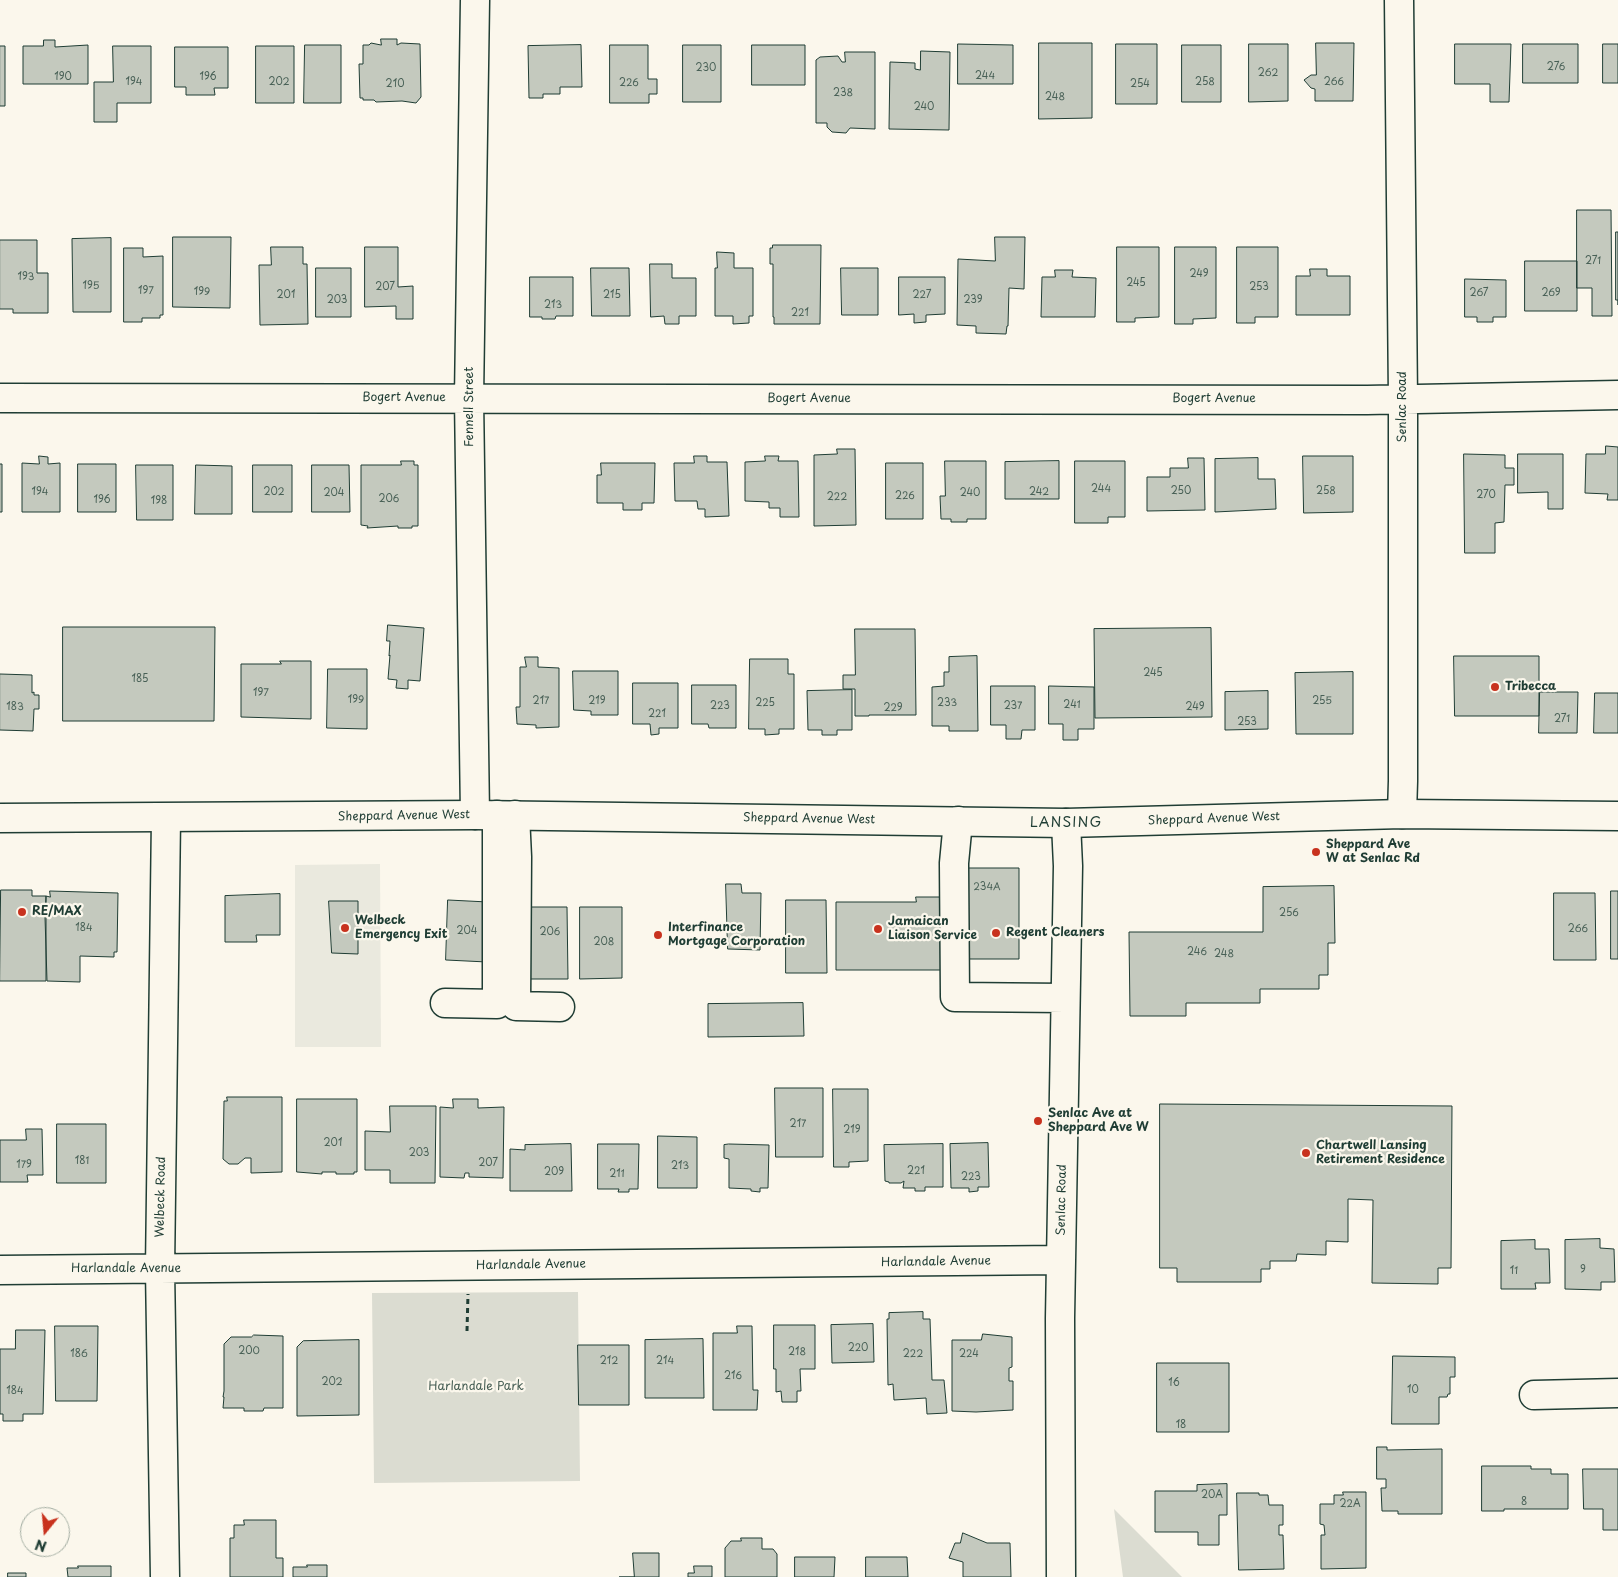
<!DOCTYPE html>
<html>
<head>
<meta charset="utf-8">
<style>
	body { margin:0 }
	#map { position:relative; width:1618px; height:1577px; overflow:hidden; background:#fbf7ec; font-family:"Playpen Sans",sans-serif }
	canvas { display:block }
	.north { position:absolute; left:20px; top:1507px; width:50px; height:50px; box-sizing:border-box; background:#fbf7ec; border:1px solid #a3ada2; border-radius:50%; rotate:197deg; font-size:14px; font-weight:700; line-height:20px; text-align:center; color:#1f3d34 }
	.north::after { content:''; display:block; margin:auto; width:18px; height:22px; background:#c8321e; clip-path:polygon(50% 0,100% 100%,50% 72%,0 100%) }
</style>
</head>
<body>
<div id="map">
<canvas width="1618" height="1577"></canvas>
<div class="north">N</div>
</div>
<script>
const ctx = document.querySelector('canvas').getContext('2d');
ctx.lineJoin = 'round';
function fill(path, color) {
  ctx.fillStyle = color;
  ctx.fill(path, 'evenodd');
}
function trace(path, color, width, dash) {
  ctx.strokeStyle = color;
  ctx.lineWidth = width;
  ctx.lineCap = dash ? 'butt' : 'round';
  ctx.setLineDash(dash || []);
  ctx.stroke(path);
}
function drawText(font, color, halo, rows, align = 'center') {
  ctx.font = font + ' "Playpen Sans",sans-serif';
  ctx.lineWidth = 4.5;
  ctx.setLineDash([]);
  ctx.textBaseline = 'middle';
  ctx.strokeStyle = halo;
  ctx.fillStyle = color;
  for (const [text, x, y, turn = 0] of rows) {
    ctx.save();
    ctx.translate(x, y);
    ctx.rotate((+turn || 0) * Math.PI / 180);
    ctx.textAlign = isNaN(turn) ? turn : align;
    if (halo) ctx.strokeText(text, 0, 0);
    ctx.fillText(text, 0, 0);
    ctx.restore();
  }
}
fill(new Path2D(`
	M380,864l1,183h-86v-182z`), '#eae9de');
fill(new Path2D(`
	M578,1292l2,189 -206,2 -2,-190z
	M1114,1509l68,68h-59z`), '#dbdcd1');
const building = new Path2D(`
	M381,39h16v6l4,-2 19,1 1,53 -5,6 -14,-2 -26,1 -2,-2h-11v-2h-3l-1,-34h4v-19h6l2,-2 10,2z
	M44,40h11v7l33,-2v39h-65v-38h20z
	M1039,43h53v75l-53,1z
	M1316,43h38l-1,58h-38v-12l-4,-1 -7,-8 7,-5h5z
	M958,44l55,1v39h-55z
	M1116,44h41v60h-41z
	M1249,44h39v57l-39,1z
	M1455,44h56l-2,58h-19v-18h-35z
	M1523,44h55v39h-55z
	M1603,44h15v39h-15z
	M305,45h36v58h-37z
	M581,45l1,42h-22v7h-17v4h-14l-1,-52z
	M610,45h38v34h9v15h-8v9h-39z
	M683,45h38v57h-38z
	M752,45h53v40h-53z
	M1182,45h39v57h-39z
	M0,46h5v60h-5z
	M113,46h38v57h-34v19h-23v-40h19z
	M256,46h38v57h-38z
	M175,47h53v41h-14l1,7h-29v-8h-11z
	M921,51l29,1 -1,78 -60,-1 1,-67 25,1v6l5,1z
	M845,52h30v77l-25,-1 -4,5 -14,-1 -5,-5v-4h-11v-63l4,-3 18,-1 4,6h3z
	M1577,210h34l1,106h-20v-28h-15z
	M1616,232h2v73v-5h-2z
	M173,237h58l-1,71 -57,-1z
	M995,237h30l-1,52 -15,-1 -1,38h-1l-1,8 -30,-1v-7l-19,-1 1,-66 37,2z
	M111,238v74h-38l-1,-73z
	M0,240h37v33h11v40h-35v-4h-13z
	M773,245h48l-1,79h-46v-7h-1v-53h-3v-16h2z
	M271,247h32v17h4l1,60 -48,1 -1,-60h12z
	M365,247h33v40l15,-1v33h-17v-13l-31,1z
	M1117,247h42v70l-24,1v4h-18z
	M1175,247h41v71l-23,1v5h-18z
	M1237,247h41v70h-23v6h-18z
	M124,248h19v9l20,-1v59h-3v3h-18v4h-18z
	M717,252l17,1v15h19v48h-4v7l-16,1v-8h-18v-48h2z
	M1525,261h52v50h-52z
	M650,264h22v14h24v38h-17v8h-14l-1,-8 -13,1z
	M316,268h35v49h-35z
	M591,268h38l1,48h-38z
	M841,268h37v47h-36z
	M1310,269h17v7h23v39h-54v-39h14z
	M1055,270h18l-1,7 24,1 -1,39h-54l1,-40h13z
	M530,277h43v39h-17l-1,3h-13v-2h-12z
	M899,277h46v37l-19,1v7l-12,1v-9l-15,1z
	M1465,279l41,1v37h-13v5h-16v-5h-12z
	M1606,446l12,1v53h-11l1,-6 -23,-1 1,-39h19z
	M837,449h18l1,76 -42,1v-71l23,-1z
	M1464,454l41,1v13h9v17h-9l-1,37 -9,1v30h-30z
	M1518,454h45v55h-15v-17l-30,1z
	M39,456l9,1v7l12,-1v49h-38v-49l17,1z
	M694,456h13v6h20l2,54 -24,1v-8h-7l-1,-8h-22l-1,-38h20z
	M765,456h14l-1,5h20l1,56h-19v-9h-11v-6l-24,-1v-39l20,-1z
	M1303,456h50v56l-49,1z
	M1188,458h16l1,52 -58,1v-34h23v-9h18z
	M1258,458v21h17l1,30 -61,3v-53z
	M401,461h13v4h4v61h-6v2h-14v-2l-31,2 1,-2 -7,-1v-60h40z
	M945,461h41v58h-19v3h-16v-3h-10l-1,-23h5z
	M1059,461v38h-54v-37z
	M1075,461h50v56h-17v6h-33z
	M601,463h54l-1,40h-12v7h-19v-7h-26v-28h4z
	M886,463h37v56h-37z
	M0,464h2v48h-2z
	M78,464h38v48h-38z
	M136,465h37v55h-36z
	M196,465l36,1v48h-37z
	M253,465h39v47h-39z
	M312,465h37l1,47h-38z
	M388,625l36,3 -4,53 -12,-1v9l-12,-1 1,-8 -9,-1 2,-24 -1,1 1,-15h-3z
	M63,627h152l-1,94h-151z
	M1211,628l1,89 -117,1 -1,-89z
	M855,629h60l1,86h-47v1h-14v-27h-12v-14h12z
	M977,656l1,75h-29v-5h-17v-39l12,-1v-14h5v-15z
	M1454,656h85v60h-84z
	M525,657h13v10l21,1v59l-23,1v-3l-19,-1 -1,-17h4v-40h6z
	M750,659h38v15h6v55h-15v5l-14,1v-6h-16z
	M280,661h31v58l-70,-2v-53h40z
	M328,669h39v60l-40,-1z
	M573,671h45v44h-27v-4l-17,-1z
	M1353,672v62h-57l-1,-61z
	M0,674l32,1v18l2,-1v3h5v14h-5l-1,22 -33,-1z
	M633,683h45v45h-19v6l-8,1 -1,-11h-17z
	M692,685h44v43h-27l-1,-4h-16z
	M991,686h44v44h-13l-1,9h-15v-14h-15z
	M1049,686l45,1v42h-16v11h-15v-16h-14z
	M852,690v40h-15v5h-15v-5h-14l-1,-39z
	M1268,691v38l-43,1v-38z
	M1540,692h38l-1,41h-38z
	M1595,693h23v40h-24z
	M960,868h59v91h-59z
	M726,884h15l1,9h19l-1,57 -32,-1z
	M1334,886l1,57h-7v32h-9v14h-59v14h-74v13h-56l-1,-84h134v-45z
	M1,890h31v6h14v85h-46z
	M50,891l68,2 -1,59h-3v5l-34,-1v26l-33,-1 -2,-64 1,-21 4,1z
	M1611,891h7v68h-7z
	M1554,893h41l1,67h-42z
	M280,894v41h-24l1,7h-32v-46z
	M916,897h31l-1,73h-110v-68h80z
	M448,900l40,2 -1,60 -41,-2z
	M786,900h40l1,73h-41z
	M329,901h29v53l-26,-1z
	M524,907h43l1,72h-44z
	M580,907h42v71l-42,1z
	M803,1003l1,33 -96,1v-33z
	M775,1088h48v69h-47z
	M833,1089h35v72l-19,1v5h-15z
	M227,1097h55v75l-31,1v-15h-6l-7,6h-9l-6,-5 1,-58h3z
	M297,1099h60v73h-3v2h-18v-2h-14v2l-25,-2z
	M453,1099h25v9l26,-1 -1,71 -34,-1v-4h-4l-1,5 -24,-1v-70l13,1z
	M1160,1104l292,2 -1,162h-13v16l-66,-1 1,-83 -25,-1v43l-22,-1v14l-29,-1 -1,7h-26v8h-9v13h-84v-14h-17z
	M390,1106h46l-1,77h-45v-13h-25v-39l25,1z
	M57,1124h49v59h-49z
	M26,1129h16l1,46h-16l1,7h-28v-42h26z
	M658,1136l39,1v51h-39z
	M988,1143l1,44h-11v4l-9,1v-4h-18l-1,-44z
	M571,1144l1,47h-62v-42l15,1v-5z
	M598,1144h41l-1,45h-9v3h-11l1,-3h-21z
	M729,1144l40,1 -1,43h-8v4l-9,-1v-2l-22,-1v-29l-5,-1v-13z
	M943,1144v43h-18v4h-10v-3h-12l1,-7 -3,2h-12v-1l-4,-1 -1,-36z
	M1600,1239v9l14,1 1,33h-14v8l-36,-1v-49z
	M1535,1240v9h14l1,34h-15l1,6h-35v-48z
	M923,1312v7h7l2,61h12l3,33 -20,1 -1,-16 -32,2 -1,-16 -5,1 -1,-66h2v-6z
	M873,1324l1,38 -42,1 -1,-38z
	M774,1325h41v44h-15l1,22h-4v11h-15l-1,-11 -5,1v-23h-2z
	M55,1326h43l-1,75h-41z
	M737,1326h15l1,64h5l-1,20h-44v-77h24z
	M16,1330h29l-2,84h-20v7h-20v-7h-3v-65h15z
	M983,1334l29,3v30l-3,1v13h4v29l-37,2 -24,-1v-71h29z
	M254,1335l29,1v72h-19l-1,3h-19v-3h-21l1,-11h-1l1,-6v-47l7,-7h20z
	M703,1339l1,59h-59v-58z
	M359,1340v75l-62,1v-69l6,-6z
	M578,1345h51v60h-50z
	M1393,1356l62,1v20h-5v17h-2l-1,3h-8v27h-47z
	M1157,1363h72v69h-72z
	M1377,1447h10v3l55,-1v65h-44v-3h-16l-1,-23h5v-9h-9z
	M1482,1466h49v3h20v5h17v35h-64v2h-22z
	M1583,1469h35v61h-15v-21h-19z
	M1227,1484v31h-8v30h-21v-13h-43v-41h42v-6z
	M1343,1492h23v76l-45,1v-34h4l-1,-10 -4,-1v-20h14v-9h9z
	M1237,1493h22v2h9l1,10h14v20h-4v10h4l1,34 -45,1z
	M244,1520h32v38h7v19h-53v-39h4v-13h10z
	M963,1533l24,10h23l1,34h-48v-15l-14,-4 6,-15h5z
	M741,1538h21v11h11l4,5v23h-52v-29l6,-7h10z
	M633,1553h26v24h-40h15z
	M795,1557h40l-1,20h-39z
	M866,1557h41l1,20h-42z
	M307,1565h20v12h-34v-10h14z
	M78,1566h33v11h-43l-1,-9h11z
	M694,1566h18v11h-24v-4h6z
	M8,1573h18v4h-18z`);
fill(building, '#c4c9be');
trace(building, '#1f3d34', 1);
const minor = new Path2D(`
	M475,0l-6,398 6,417
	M1399,0l4,399v382l-1,33
	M0,398l1367,2 251,-5
	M515,815l2,42 -1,149 44,1
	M958,821l-4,42 1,134 110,1
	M445,1003l52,1v-189
	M0,1270l1061,-10
	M1534,1395l84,-2
	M165,1577l-5,-308 6,-451
	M1061,1577l-1,-259 8,-452 -2,-43`);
const major = new Path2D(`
	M0,818l475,-3 591,8 336,-9 216,2`);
trace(minor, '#1f3d34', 31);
trace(major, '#1f3d34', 31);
trace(new Path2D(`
	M467,1331l1,-37`), '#1f3d34', 3, [5, 4]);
trace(minor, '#fbf7ec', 28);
trace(major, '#fbf7ec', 28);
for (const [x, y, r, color] of [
	[1495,687,5,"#c8321e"],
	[1316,852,5,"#c8321e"],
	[22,912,5,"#c8321e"],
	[345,928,5,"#c8321e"],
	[878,929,5,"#c8321e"],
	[996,933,5,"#c8321e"],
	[658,935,5,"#c8321e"],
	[1038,1121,5,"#c8321e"],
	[1306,1153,5,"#c8321e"]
]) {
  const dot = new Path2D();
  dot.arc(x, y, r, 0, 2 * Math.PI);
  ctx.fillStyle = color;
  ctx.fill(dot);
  trace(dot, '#fbf7ec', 2);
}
drawText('10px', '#486056', null, [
	["276",1556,67],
	["230",706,68],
	["262",1268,73],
	["244",985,76],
	["190",63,77],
	["196",208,77],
	["194",134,82],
	["202",279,82],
	["258",1205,82],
	["266",1334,82],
	["226",629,83],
	["210",395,84],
	["254",1140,84],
	["238",843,93],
	["248",1055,97],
	["240",924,107],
	["271",1593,261],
	["249",1199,274],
	["193",26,277],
	["245",1136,283],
	["195",91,286],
	["207",385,287],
	["253",1259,287],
	["197",146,291],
	["199",202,292],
	["267",1479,293],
	["269",1551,293],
	["201",286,295],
	["215",612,295],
	["227",922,295],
	["203",337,300],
	["239",973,300],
	["213",553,305],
	["221",800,313],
	["244",1101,489],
	["250",1181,491],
	["258",1326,491],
	["194",40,492],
	["202",274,492],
	["242",1039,492],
	["204",334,493],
	["240",970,493],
	["270",1486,495],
	["226",905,496],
	["222",837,497],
	["206",389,499],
	["196",102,500],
	["198",159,501],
	["245",1153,673],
	["185",140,679],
	["197",261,693],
	["199",356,700],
	["217",541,701],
	["219",597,701],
	["255",1322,701],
	["225",765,703],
	["233",947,703],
	["241",1072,705],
	["223",720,706],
	["237",1013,706],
	["183",15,707],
	["249",1195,707],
	["229",893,708],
	["221",657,714],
	["271",1562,719],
	["253",1247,722],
	["234A",987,887],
	["256",1289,913],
	["184",84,928],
	["266",1578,929],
	["204",467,931],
	["206",550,932],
	["208",604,942],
	["246",1197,952],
	["248",1224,954],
	["217",798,1124],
	["219",852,1130],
	["201",333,1143],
	["203",419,1153],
	["181",82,1161],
	["207",488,1163],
	["179",24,1165],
	["213",680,1166],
	["221",916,1171],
	["209",554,1172],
	["211",617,1174],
	["223",971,1177],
	["9",1583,1270],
	["11",1514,1271],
	["220",858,1348],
	["200",249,1351],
	["218",797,1352],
	["186",79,1354],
	["222",913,1354],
	["224",969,1354],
	["212",609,1361],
	["214",665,1361],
	["216",733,1376],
	["202",332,1382],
	["16",1174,1383],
	["10",1413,1390],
	["184",15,1391],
	["18",1181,1425],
	["20A",1212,1495],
	["8",1524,1502],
	["22A",1350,1504]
]);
drawText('12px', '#1f3d34', '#fbf7ec', [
	["Bogert Avenue",404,398],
	["Bogert Avenue",809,399],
	["Bogert Avenue",1214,399],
	["Fennell Street",470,407,-90],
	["Senlac Road",1403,407,-90],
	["Sheppard Avenue West",404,816,-1],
	["Sheppard Avenue West",809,819,1],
	["Sheppard Avenue West",1214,819,-2],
	["Welbeck Road",161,1197,-89],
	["Senlac Road",1062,1200,-89],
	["Harlandale Avenue",936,1262,-1],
	["Harlandale Avenue",531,1265,-1],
	["Harlandale Avenue",126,1269]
]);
drawText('bold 12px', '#1f3d34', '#fbf7ec', [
	["Tribecca",1505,687],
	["Sheppard Ave",1326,845],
	["W at Senlac Rd",1326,859],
	["RE/MAX",32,912],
	["Welbeck",355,921],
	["Emergency Exit",355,935],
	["Jamaican",888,922],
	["Liaison Service",888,936],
	["Interfinance",668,928],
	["Mortgage Corporation",668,942],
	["Regent Cleaners",1006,933],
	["Senlac Ave at",1048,1114],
	["Sheppard Ave W",1048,1128],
	["Chartwell Lansing",1316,1146],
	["Retirement Residence",1316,1160]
], 'left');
drawText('12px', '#455d53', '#fbf7ec', [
	["Harlandale Park",476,1387]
]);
ctx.letterSpacing = '1px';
drawText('14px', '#1f3d34', '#fbf7ec', [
	["LANSING",1066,823]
]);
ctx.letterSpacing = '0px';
</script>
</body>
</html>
